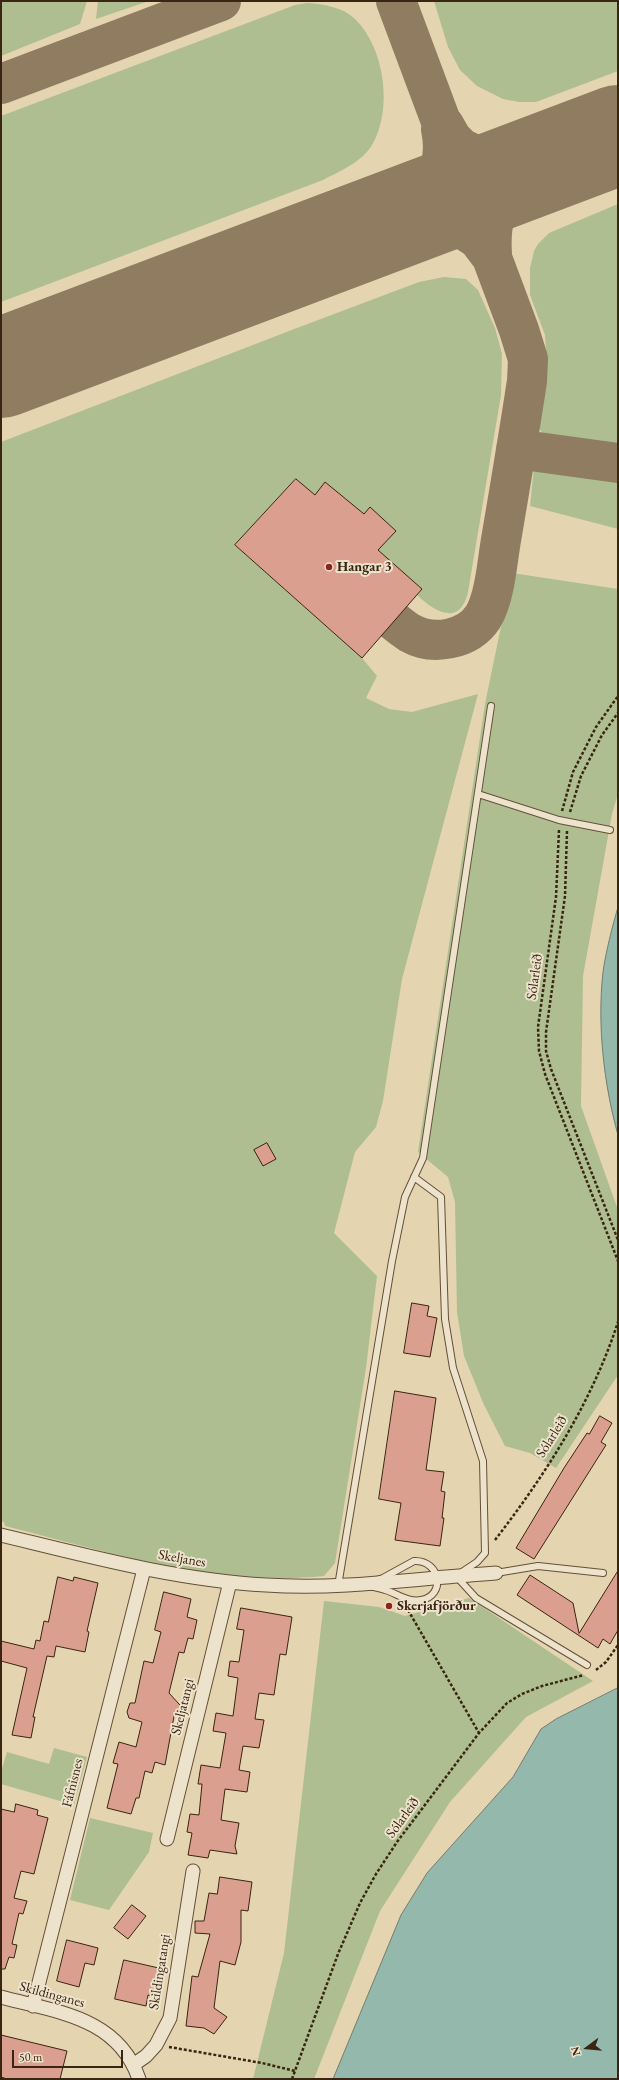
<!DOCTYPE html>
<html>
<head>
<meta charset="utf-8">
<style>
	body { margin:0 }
	#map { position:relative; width:619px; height:2080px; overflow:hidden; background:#e4d4b0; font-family:"EB Garamond",serif }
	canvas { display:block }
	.frame { position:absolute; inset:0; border:2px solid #3a2412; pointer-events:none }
	.north { position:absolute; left:567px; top:2028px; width:40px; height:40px; -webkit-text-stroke:3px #ede3cc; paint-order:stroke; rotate:254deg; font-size:11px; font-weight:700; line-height:16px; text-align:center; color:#3a2412 }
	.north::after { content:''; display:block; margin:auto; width:14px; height:18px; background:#3a2412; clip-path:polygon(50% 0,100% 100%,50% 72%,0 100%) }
	.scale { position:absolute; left:12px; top:2050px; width:111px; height:18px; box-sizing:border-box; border:2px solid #3a2412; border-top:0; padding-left:5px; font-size:12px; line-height:14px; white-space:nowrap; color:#3a2412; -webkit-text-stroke:3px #ede3cc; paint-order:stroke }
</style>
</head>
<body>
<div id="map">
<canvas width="619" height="2080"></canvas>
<div class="frame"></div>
<div class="north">N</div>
<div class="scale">50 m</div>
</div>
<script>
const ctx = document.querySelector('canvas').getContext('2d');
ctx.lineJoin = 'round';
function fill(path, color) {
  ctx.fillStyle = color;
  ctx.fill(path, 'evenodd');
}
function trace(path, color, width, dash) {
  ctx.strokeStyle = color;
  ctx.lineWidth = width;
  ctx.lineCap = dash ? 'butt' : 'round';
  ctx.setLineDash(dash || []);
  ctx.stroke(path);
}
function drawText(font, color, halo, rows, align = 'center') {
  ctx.font = font + ' "EB Garamond",serif';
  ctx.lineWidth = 4;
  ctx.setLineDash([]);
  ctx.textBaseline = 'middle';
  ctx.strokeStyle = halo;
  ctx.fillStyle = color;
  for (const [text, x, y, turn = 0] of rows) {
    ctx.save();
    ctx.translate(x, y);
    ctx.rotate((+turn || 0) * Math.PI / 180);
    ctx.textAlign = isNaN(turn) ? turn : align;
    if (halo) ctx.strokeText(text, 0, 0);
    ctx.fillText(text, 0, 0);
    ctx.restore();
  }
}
fill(new Path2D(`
	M1,1h86l-7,23 -79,32z
	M98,1h51l-53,18z
	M434,1h184v70l-82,31h-17l-16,-3 -26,-13 -17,-16 -12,-23z
	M307,3c16,1 36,4 48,16 30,29 38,91 17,126 -10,17 -32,26 -49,35l-322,122v-186l294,-111z
	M618,204v243l-70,-7 -8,-10 -1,-9 7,-72 -1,-14 -15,-40v-27l4,-17 4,-7 11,-11z
	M444,277l22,2 12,11 17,38 7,26 -1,41 -33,197c-8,35 -33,20 -51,3l5,-6 -126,-110 -61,66 127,113 15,18 -11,22 23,11 23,3 66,-18 -76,285 -19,122 -7,26 -21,25 -21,81 43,43 -11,92 -31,195 -11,13c-109,11 -215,-24 -319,-50l-1,-4 -3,-1v-1079l296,-114 122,-46z
	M543,454l75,10v65l-88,-23 5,-48z
	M512,573l106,16v205l-6,20 -29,162 -2,130 37,104v165l-62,93 -26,-15 -25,-7 -21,-41 -20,-49 -7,-44 -2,-110 -7,-25 -30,-25 67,-448z
	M469,1598l124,83 -67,36 -76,85 -70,109 -66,168h-61l31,-126 40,-352 55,6 26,9z
	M54,1748l33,9 -13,48 -73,-21v-12l6,-20 42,12z
	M90,1818l63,15 -4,19 -40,58 -39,-10z`), '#aebe90');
const water = new Path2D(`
	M618,907v228c-14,-50 -21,-110 -15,-163 3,-21 9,-44 15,-65z
	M618,1688v391h-285l68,-164 26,-42 86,-96 28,-48 15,-10z`);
fill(water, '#95b8ac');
trace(water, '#717d6e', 1);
trace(new Path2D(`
	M1,84l220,-83
	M444,125l8,14 9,9 31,15 17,4 65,-15
	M386,224l19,-5 27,-3 23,8 23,15 13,17
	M375,227c42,-22 77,-44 66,-98
	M492,254c-2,-29 3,-57 28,-75 8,-7 20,-11 30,-15
	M516,449l102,14
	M395,622c5,4 10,8 15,11 23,13 58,7 73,-16 12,-20 14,-54 18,-77 9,-53 18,-106 26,-159l1,-22 -9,-29 -123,-329`), '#8f7c61', 40);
trace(new Path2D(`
	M1,368l617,-233`), '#8f7c61', 100);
const building = new Path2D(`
	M296,479l19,16 10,-13 39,32 6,-7 26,24 -18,19 44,39 -60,69 -127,-113z
	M267,1143l9,16 -13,7 -9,-16z
	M412,1303l17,3 -2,10 10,2 -7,39 -26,-4z
	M395,1391l41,7 -10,72 18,2 -3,19 4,1 -3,26h2l-4,28 -45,-6 6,-37 -22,-4z
	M600,1416l12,7 -11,19 5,3 -72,114 -18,-11 48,-80 23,-35 2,1z
	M618,1571v59l-8,14 -7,-5 -5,9 -81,-53 13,-20 43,28 6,30z
	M58,1577l15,4 1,-4 24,6 -11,48 2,1 -4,20 -29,-6 -2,11 -7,-1 -14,61h2l-4,21 -19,-3 15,-67 -26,-7v-20l33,8 2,-9 4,1 4,-20 4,1z
	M164,1592l27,7 -4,18 10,3 -4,19 -5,-1 -4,15 -5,-1 -10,41 20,22 -14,-4 -10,54 -10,-3 -3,11 -7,-2 -6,27h-3l-5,16 -24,-6 11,-44 -5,-1 6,-21 17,5 6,-25 -13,-4 -2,-6 3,-9h5l9,-42 9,2 8,-31 -6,-2z
	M241,1608l51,9 -6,38 -6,-1 -6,41 -15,-2 -4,26 9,1 -5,28 -16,-2 -4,24 11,2 -3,20 -22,-3 -4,31 18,3 -4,23 2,8 -27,-4 -2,8 -20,-3 4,-22 -5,-1 3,-18 9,1 3,-31h-4l3,-19 19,3 6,-35 -13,-2 3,-18 17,3 5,-38 -10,-2 2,-15 9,1 5,-32 -7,-1z
	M16,1804l22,6 -1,5 11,3 -14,56 -13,-3 -7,27 13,3 -4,13 -4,-1 -7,31 5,1 -3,13 -5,-1 -4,12h-4v-160l13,3z
	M220,1877l32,5 -4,29 -7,-1v32l-6,23 -15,-4 -6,47 13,9 -13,17 -10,-6 -18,-2 6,-50 6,1 12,-43 -15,-1v-12h9l5,-28 8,1z
	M132,1905l14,11 -18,23 -14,-11z
	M67,1940l31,8 -4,17 -9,-2 -6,24 -22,-6z
	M124,1960l39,9 -7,28 -8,-2 -2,11 -31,-7z
	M1,2035l66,16 -7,28h-53l-6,-2z`);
fill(building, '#da9f8f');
trace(building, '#3a2412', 1);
const lane = new Path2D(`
	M478,794l81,26 51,10
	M414,1177l27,20 4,122 8,49 30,93 2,92 -8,9 -21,14 20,22 111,67
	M414,1561c27,-1 32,35 7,39 -12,3 -25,-7 -36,-10 -8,-3 -16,-4 -24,-5l22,-7z
	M496,1573l42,-7 65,7
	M338,1586l54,-325 13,-64 18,-39 68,-452`);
const street = new Path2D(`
	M1,1535c87,21 175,45 265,50 77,5 153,-7 230,-12
	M167,1839l63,-257
	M1,1997c55,15 117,20 138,82
	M33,2006l111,-437
	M133,2065l13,-9 10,-11 14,-27 23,-147`);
trace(lane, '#64503a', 8);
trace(street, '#64503a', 15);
trace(new Path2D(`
	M562,811l11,-39 23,-45 22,-31
	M570,812l11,-36 21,-41 16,-22
	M559,830l-3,67 -18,130 1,24 6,23 73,187
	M567,831l-2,65 -19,136v19l5,18 67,171
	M495,1540c51,-66 97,-138 123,-218
	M408,1610l71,123
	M596,1670l10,-8 12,-17
	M169,2047l93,16 33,8
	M292,2079l46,-125 22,-51 16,-29 21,-32 82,-109 28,-30 15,-9 20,-8 42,-11`), '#3a2412', 2.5, [3, 2]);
trace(lane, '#ede3cc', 6);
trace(street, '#ede3cc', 13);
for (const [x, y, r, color] of [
	[329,567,4,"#8f2418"],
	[389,1606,4,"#8f2418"]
]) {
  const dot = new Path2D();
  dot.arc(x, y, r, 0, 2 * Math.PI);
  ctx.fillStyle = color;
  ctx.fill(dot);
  trace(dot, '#ede3cc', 1.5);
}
drawText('bold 14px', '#3a2412', '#ede3cc', [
	["Hangar 3",337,567],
	["Skerjafjörður",397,1606]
], 'left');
drawText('14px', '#3a2412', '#ede3cc', [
	["Sólarleið",535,977,-82],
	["Sólarleið",552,1437,-58],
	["Skeljanes",182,1559,10],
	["Skeljatangi",183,1707,-76],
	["Fáfnisnes",73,1783,-76],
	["Sólarleið",403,1818,-54],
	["Skildingatangi",160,1972,-81],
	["Skildinganes",52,1995,15]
]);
</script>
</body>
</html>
